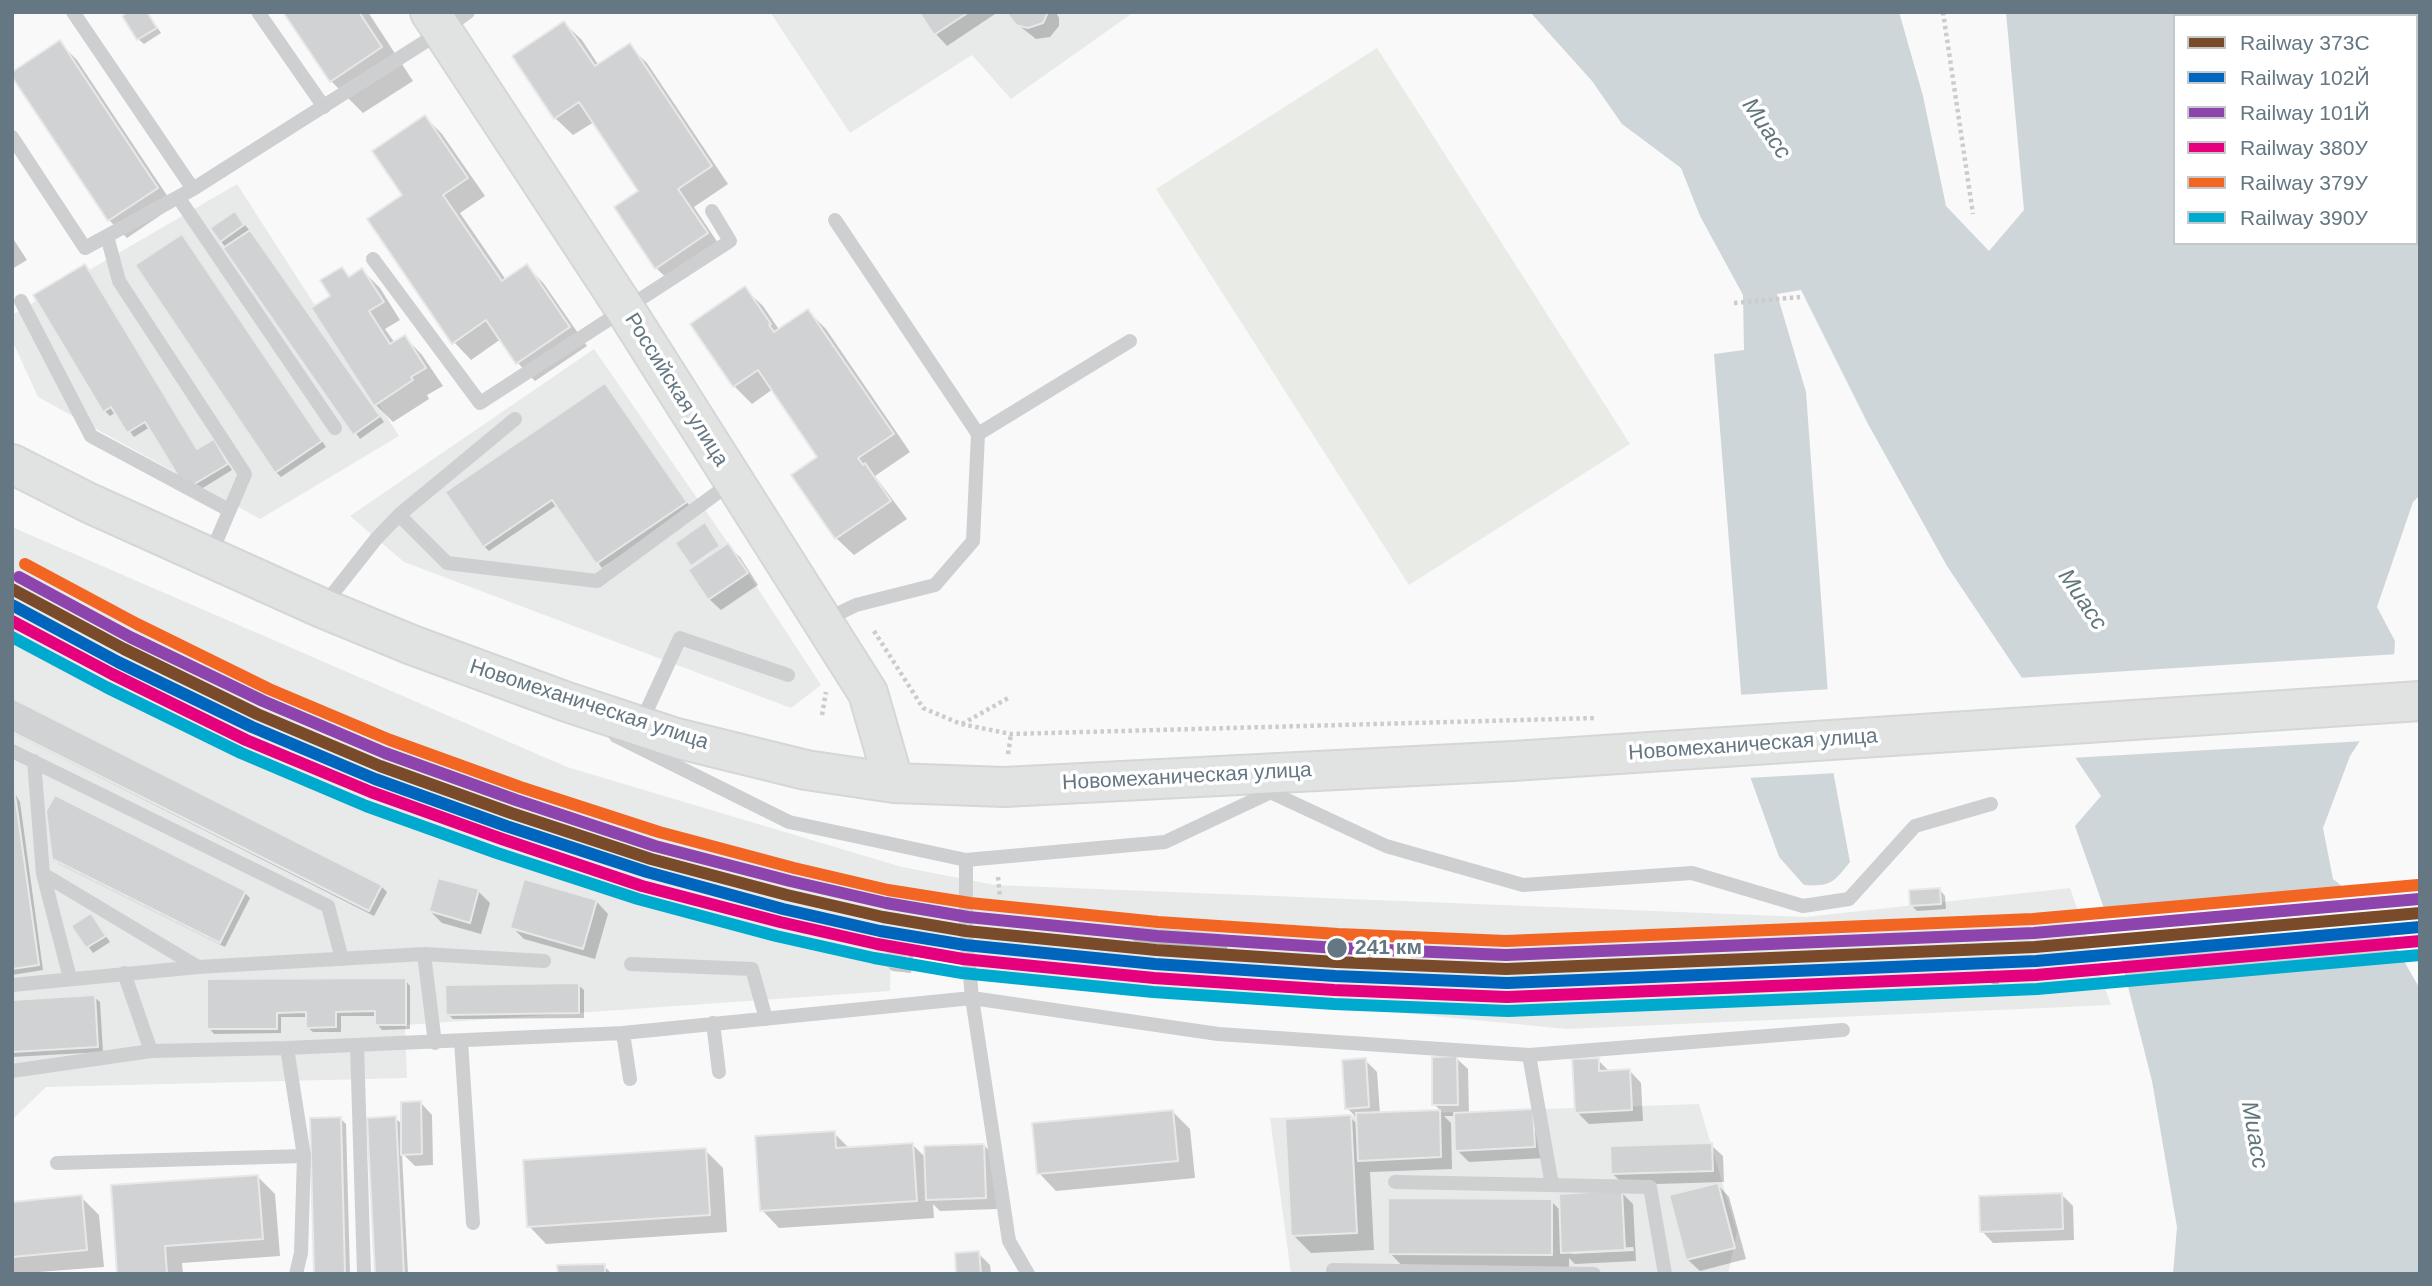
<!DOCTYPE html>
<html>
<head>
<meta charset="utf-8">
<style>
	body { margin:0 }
	#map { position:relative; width:2432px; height:1286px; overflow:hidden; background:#f9f9f9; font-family:Arial,sans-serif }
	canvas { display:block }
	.frame { position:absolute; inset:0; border:14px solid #647783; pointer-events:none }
	.legend { position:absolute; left:2173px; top:14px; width:245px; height:231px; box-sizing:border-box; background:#fff; border:2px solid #c1c9cd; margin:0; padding:9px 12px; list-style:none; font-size:21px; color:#647783 }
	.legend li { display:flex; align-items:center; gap:14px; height:35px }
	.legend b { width:35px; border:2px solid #c1c9cd }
</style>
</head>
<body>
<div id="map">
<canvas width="2432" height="1286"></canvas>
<div class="frame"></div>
<ul class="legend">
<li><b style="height:9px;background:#7a4b2a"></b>Railway 373C</li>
<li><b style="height:9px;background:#0065bd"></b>Railway 102Й</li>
<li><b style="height:9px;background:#8e44ad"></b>Railway 101Й</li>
<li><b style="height:9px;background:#e5007d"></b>Railway 380У</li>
<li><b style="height:9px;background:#f26522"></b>Railway 379У</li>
<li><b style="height:9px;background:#00a9ce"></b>Railway 390У</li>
</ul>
</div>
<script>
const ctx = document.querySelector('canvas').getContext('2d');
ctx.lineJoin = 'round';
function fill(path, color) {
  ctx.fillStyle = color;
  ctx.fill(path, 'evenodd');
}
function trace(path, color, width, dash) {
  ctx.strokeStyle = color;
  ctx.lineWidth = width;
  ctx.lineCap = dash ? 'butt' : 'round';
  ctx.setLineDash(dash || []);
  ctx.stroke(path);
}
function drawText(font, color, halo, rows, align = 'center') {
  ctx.font = font + ' Arial,sans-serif';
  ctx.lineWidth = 7;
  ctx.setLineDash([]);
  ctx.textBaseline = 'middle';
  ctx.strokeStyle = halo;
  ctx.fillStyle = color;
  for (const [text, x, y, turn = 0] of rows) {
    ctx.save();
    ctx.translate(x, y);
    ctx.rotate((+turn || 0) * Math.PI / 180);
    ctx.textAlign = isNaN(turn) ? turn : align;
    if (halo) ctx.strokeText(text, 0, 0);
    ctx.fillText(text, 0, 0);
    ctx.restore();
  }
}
fill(new Path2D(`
	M770,12h364l-123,87 -39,-44 -122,78z
	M237,184l162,252 -139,83 -222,-122 -26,-57v-25z
	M594,349l134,194 93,142 -30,23 -387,-146 -54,-46z
	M12,527l555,240 335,100 93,18 811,32 264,-29 41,117 -544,24 -557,-54 -119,-27 -1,43 -485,34 2,53 -361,9 -34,33z
	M1699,1104l38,128 -9,42h-437l-21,-156z`), '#e8e9e9');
fill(new Path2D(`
	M1377,48l253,396 -221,141 -253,-396z`), '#e8ebe6');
fill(new Path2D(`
	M1530,12h369l24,84 23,110 43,45 35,-41 -18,-198h414v483l-7,7 -36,105 18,34 -3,51 -42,64 -27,72 10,51 44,35 43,75v285h-247l4,-47 -25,-146 -33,-130 -44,-125 26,-30 -154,-230 -79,-142 -67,-134 -24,4 29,98 28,384 16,86c-16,20 -19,25 -46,23l-25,-28 -32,-89 -33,-414 30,-4 -1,-55 -43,-79 -19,-48 -59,-44 -30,-43zM2175,16h241v227h-241z`), '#ced6d9');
fill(new Path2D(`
	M2398,654l-3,39 -31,48 -293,17 -54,-80z
	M1831,689l6,84 -90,5 -3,-10 -6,-73z
	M2358,895l21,17 13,22 -274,26 -14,-42z`), '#f9f9f9');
fill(new Path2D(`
	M147,12l14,21 -17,11 -6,-5z
	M285,12h83l45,69 -50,32 -32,-32z
	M921,12h77l-51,34 -11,-12z
	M1009,12h47l3,6v8l-9,11 -14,2 -19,-15z
	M564,23l18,17 17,26 30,-20 18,17 81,121 -34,23 30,45 -50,33 -18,-17 -16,-77 -46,-69 -21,13 -18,-17z
	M60,43l17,17 97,146 -47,32 -18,-18z
	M425,117l17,17 43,62 -25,17 46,67 21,-14 17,18 43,62 -52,35 -17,-18 -17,-24 -30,21 -17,-18z
	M235,213l20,24 109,156 3,-2 -34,-94 9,-28 9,9 11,-8 18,18 20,32 -15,9 10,14 10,-6 17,18 21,31 -16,9 2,4 -36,23 -20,-20 -2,1 13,19 -24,17 -139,-198z
	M182,236l144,211 -45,30 -5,-5z
	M12,237l15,23 -15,9z
	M85,266l5,5 108,180 15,-9 19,28 -39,24 -43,-67 -16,10 -18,-25 -6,4 -5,-5z
	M745,289l18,17 17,25 28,-20 18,18 84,123 -35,24 32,43 -53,36 -18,-17 -16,-81 -47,-68 -21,15 -18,-18 -42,-61z
	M605,385l86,123 -89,60 -45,-63 -68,46 -5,-5z
	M710,530l13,19 5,-3 12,11 18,28 -37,25 -12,-11 -17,-34z
	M12,700l369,186 6,6 -13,24 -362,-183z
	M12,788l8,14 23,168 -31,5z
	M53,858l192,35 5,5 -25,49 -166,-83z
	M525,882l72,20 11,12 -13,45 -71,-20 -12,-12z
	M1940,890l5,6 1,13 -29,2 -6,-6z
	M478,891l12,12 -9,31 -39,-11 -12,-12z
	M91,915l19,27 -17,11 -19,-26z
	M1222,934l6,6 -1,10 -92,-8 -5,-5z
	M908,944l6,6 -3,23 -19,-2 -6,-6z
	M1993,970l6,5v9h-7l-6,-5z
	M405,980l5,6v43l-28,1 -5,-6v-8h-36v16h-28l-6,-5v-10h-26v16l-67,1 -5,-6z
	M578,985l6,5v28l-131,1 -5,-5z
	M94,997l6,5 3,50 -91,5v-55z
	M1456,1058l12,11 1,45 64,-3 13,47 -77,4 -12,-12 -1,-34h-12l7,7 1,46 -82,3 4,78 -63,3 -18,-18 57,-118 8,8v-6l-11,-11 18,-48 12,12 3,42 61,-3 -7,-7z
	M1598,1060l12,12 20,-1 11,12 2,38 -54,3 -12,-12z
	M421,1103l11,12 1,50 -18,1 -13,-13 6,121h-32l19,-156 8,7z
	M1172,1111l18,18 5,49 -139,13 -17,-18z
	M341,1119l5,5 4,150h-35z
	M834,1133l16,16 63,-4 14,14 57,-14 11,12 2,52 -57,2 -7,-7 1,14 -155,10 -17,-18z
	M1711,1145l12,11 1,26 -100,3 -11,-11z
	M705,1150l18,18 4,64 -181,12 -17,-18z
	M258,1177l17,17 5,62 -98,7 1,11h-64z
	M1718,1185l11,12 17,62 -46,12 -12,-11 -16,-63z
	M1621,1192l12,12 3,57 -61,3 -6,-6v14l-162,-1 -17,-18 161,-52 10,10zM1633,1247l1,4 -62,3v-3z
	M2061,1194l12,12 1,34 -81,3 -11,-12z
	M81,1197l18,18 5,52 -92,7v-70z
	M978,1253l12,12 1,9h-33z
	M604,1266l8,8h-52z`), '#0003');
const building = new Path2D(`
	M128,12h19l10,16 -20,12 -15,-24z
	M283,12h76l23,35 -52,35z
	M919,12h50l-35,23z
	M1006,12h42l-5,11 -15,5 -12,-3z
	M564,21l31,45 35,-23 82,123 -34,23 30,44 -53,36 -41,-62 24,-16 -59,-89 -25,17 -42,-63z
	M60,40l98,148 -50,33 -96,-144v-5z
	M425,115l43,63 -25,17 59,86 25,-17 43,63 -54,37 -30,-44 -34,24 -85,-125 35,-24 -30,-44z
	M235,211l9,14 -24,17 -10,-14z
	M250,230l130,186 -27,19 -130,-187z
	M182,234l140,207 -47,32 -140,-208z
	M85,264l112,185 17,-10 14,25 -42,25 -41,-67 -18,11 -16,-26 -8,5 -70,-117z
	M342,267l7,10 13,-9 22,34 -15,9 21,33 15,-9 21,33 -15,9 2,3 -39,26 -63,-98 19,-12 -10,-16z
	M745,286l26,38 -2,1 5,7 34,-23 86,125 -36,24 5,7 2,-2 26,38 -56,38 -44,-64 26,-18 -59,-87 -25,17 -43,-63z
	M605,383l82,119 -91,62 -44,-64 -69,47 -38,-55z
	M705,522l15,24 -29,20 -16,-23z
	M728,543l20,30 -40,27 -20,-30z
	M12,698l370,187 -13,26 -357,-179z
	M12,789l3,6 24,170 -27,4z
	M55,795l191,96 -26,52 -168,-84 -6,-48z
	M438,878l41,11 -9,34 -41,-12z
	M524,879l73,21 -14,49 -73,-21z
	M1940,888l1,16 -31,2 -1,-16z
	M91,913l15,23 -20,12 -15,-22z
	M1129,925l94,8 -1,12 -94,-7z
	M887,940l22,3 -3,25 -22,-2z
	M1994,968l1,11 -10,1 -1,-11z
	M406,978v47h-31v-14l-39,1v15l-30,1v-16l-29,1v16h-70v-50z
	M579,983v30l-133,2 -1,-30z
	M95,995l3,52 -86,5v-52z
	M1457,1056l1,49h-26v-48z
	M1366,1058l3,49 -24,2 -3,-49z
	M1599,1058v13l31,-2 2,41 -57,3 -3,-54z
	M421,1101l1,53 -21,1v-53z
	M1533,1109l2,38 -80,4 -1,-38z
	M1173,1110l5,51 -141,13 -5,-51z
	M1440,1110l1,47 -83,4 -2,-48z
	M1351,1115l6,118 -66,3 -6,-117z
	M396,1116l8,158h-29l-8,-156z
	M341,1117l4,157h-31l-4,-156z
	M835,1131l1,17 77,-5 4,58 -157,10 -5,-75z
	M1712,1143l1,28 -102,3 -1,-28z
	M984,1144l2,54 -60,2 -2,-54z
	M706,1148l4,67 -183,12 -4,-67z
	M258,1175l5,64 -98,7 2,28h-50l-6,-89z
	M1718,1183l17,65 -49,12 -17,-65z
	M1622,1190l3,60 -64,3 -2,-59z
	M2062,1193l1,36 -83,3 -1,-36z
	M82,1195l5,55 -75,7v-55z
	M1388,1198l164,1v56l-164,-1z
	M979,1251l2,23h-25l-1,-21z
	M605,1264v10h-47l-1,-9z`);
fill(building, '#d0d2d3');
trace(building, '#e8e8e8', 2);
const secondary = new Path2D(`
	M430,12l195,297 243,384 26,90
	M12,464l77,39 233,105 90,37 155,57 109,36 130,32 88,13 110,4 509,-26 907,-60`);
trace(secondary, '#d5d6d7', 42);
trace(new Path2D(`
	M1943,12l30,202
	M1734,303l66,-6
	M874,631l49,77 38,16 50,10 584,-16
	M822,715l4,-23
	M962,724l48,-27
	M1008,754l3,-20
	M998,877l2,21`), '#cbcccd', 4.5, [3.5, 3.5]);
trace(new Path2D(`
	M73,12l120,177
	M258,12l66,95
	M12,137l73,111 108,-59 249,-158 26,-19
	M178,197l157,231
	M107,236l12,45 126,193 -35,82
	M373,259l107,144 250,-162 -18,-30
	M21,301l70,135 138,74
	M978,434l152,-93
	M399,515l116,-96
	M323,606l53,-67 23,-24 48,48 150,18 135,-99
	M823,621l33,-16 79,-20 38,-44 5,-107 -143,-214
	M641,723l39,-85 108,37
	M616,736l173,86 177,38 199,-18 121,-57
	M12,751l316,155 14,53
	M34,761l9,113 27,104
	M1270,792l116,54 137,39 169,-12 111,33 46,-7 66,-73 76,-22
	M966,860v71l6,67 37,243 19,33
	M43,874l155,93
	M631,964l121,5 14,50
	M124,973l27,78
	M12,985l186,-18 226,-13
	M713,1023l6,49
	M623,1033l7,46
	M461,1041l12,182
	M435,1043l-11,-89 120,7
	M357,1045l7,229
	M287,1048l17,108 -3,97 -5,21
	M1529,1055l23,130
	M12,1071l139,-20 136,-3 336,-15 349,-35 246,36 311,21 314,-25
	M57,1163l247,-7
	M1395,1182l255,5 15,87
	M1333,1270l261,4`), '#cecfd0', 14);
trace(secondary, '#e1e2e2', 38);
trace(new Path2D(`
	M12,589l112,60 133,65 123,52 131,47 140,46 136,36 96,22 83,14 190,19 180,12 170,7 529,-22 385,-34`), '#7a4b2a', 12);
trace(new Path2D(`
	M12,605l106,57 134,65 123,52 131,47 141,46 136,37 97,22 85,14 190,19 180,12 172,7 529,-22 384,-34`), '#0065bd', 12);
trace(new Path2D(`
	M19,577l111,60 133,64 122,52 131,47 139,46 135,35 96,22 82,14 189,19 180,12 169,7 528,-22 385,-34`), '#8e44ad', 12);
trace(new Path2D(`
	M12,621l100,53 134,66 125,52 131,47 140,47 138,36 97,22 86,15 191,19 180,12 173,7 529,-22 384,-34`), '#e5007d', 12);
trace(new Path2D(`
	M25,564l112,60 132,65 121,51 130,47 139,45 135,36 94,22 82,13 188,19 180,12 168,7 527,-22 385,-34`), '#f26522', 12);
trace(new Path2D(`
	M12,637l94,50 135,66 125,53 131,47 141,46 138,37 98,22 88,15 191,19 181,12 174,7 529,-22 383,-34`), '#00a9ce', 12);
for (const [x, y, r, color] of [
	[1337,948,11,"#647783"]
]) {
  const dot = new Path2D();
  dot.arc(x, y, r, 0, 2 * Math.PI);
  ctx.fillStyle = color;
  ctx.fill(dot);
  trace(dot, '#fff', 2.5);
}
drawText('21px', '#647783', '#fff', [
	["Российская улица",676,390,58],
	["Новомеханическая улица",589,705,18],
	["Новомеханическая улица",1753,745,-4],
	["Новомеханическая улица",1187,777,-3]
]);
drawText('bold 21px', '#647783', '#fff', [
	["241 км",1355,948]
], 'left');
drawText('italic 23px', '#5f767d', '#fff', [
	["Миасс",1766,129,56],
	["Миасс",2082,600,56],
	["Миасс",2254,1135,80]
]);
</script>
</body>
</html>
